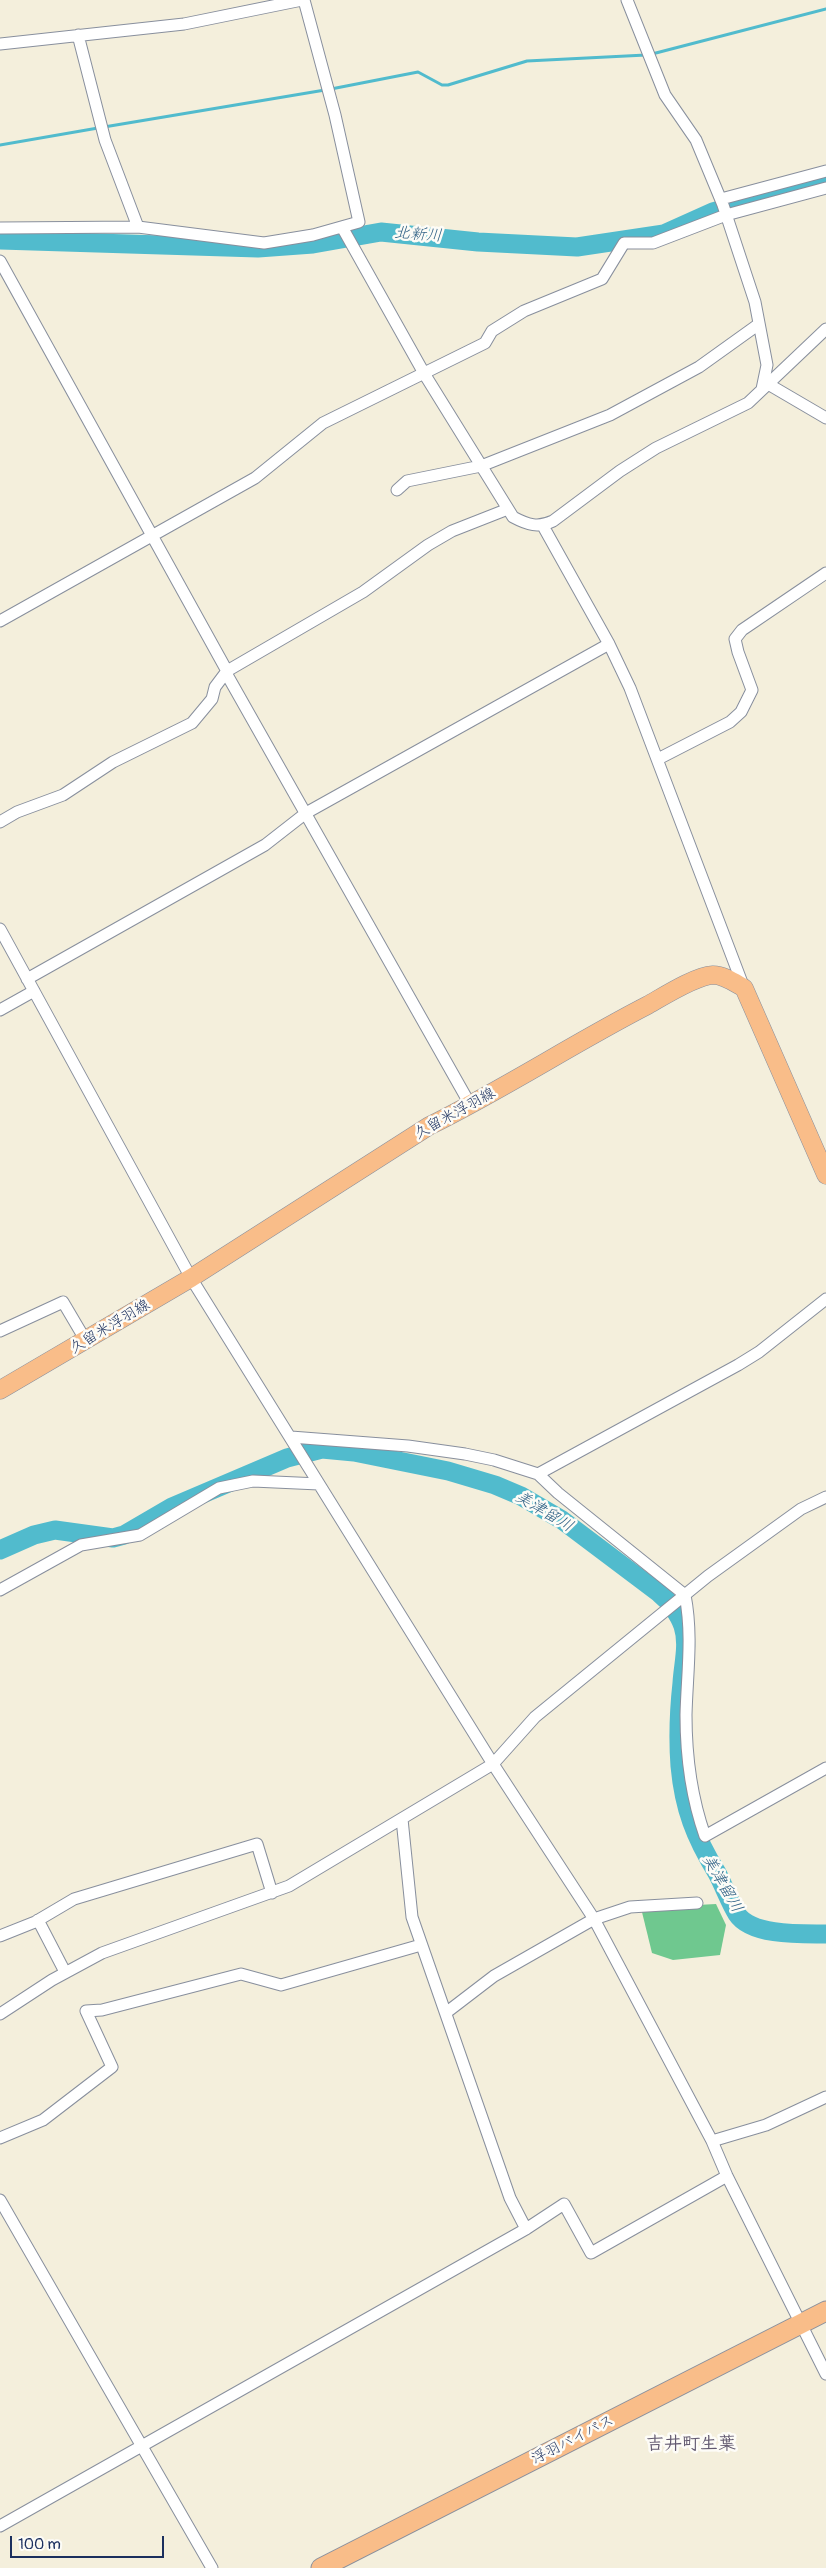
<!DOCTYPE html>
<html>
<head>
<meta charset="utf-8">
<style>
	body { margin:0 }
	#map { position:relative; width:826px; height:2568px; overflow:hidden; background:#f4efdc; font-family:Pangolin,sans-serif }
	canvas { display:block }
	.scale { position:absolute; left:10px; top:2536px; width:154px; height:22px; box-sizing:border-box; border:2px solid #1b2f5e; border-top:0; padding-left:6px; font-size:15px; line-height:18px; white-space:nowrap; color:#1b2f5e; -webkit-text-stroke:4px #fdfcf7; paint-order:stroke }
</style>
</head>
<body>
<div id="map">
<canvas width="826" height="2568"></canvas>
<div class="scale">100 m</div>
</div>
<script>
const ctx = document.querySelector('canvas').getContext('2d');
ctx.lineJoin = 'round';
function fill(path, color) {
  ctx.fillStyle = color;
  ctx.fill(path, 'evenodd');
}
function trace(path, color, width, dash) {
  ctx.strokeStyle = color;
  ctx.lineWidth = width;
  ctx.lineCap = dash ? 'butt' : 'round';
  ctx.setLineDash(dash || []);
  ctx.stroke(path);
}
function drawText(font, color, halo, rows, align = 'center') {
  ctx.font = font + ' Pangolin,"Klee One",sans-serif';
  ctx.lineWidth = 5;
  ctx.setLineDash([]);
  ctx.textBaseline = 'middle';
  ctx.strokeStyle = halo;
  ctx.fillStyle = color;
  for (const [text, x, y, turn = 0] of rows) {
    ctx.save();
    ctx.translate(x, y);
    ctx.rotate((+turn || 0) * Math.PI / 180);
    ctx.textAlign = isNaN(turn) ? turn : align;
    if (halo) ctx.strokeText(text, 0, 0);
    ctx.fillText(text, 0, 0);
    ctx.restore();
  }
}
fill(new Path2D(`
	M716,1904l10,21 -6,30 -47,5 -21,-7 -11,-45z`), '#6fc88f');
trace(new Path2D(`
	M652,54l174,-45
	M331,89l87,-17 24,13h6l79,-24 119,-6
	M104,127l221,-37
	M0,145l98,-17`), '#51bbcd', 3);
trace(new Path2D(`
	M0,240l258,8 55,-4 68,-12 97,10 99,5 87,-13 49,-22 113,-32
	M0,1550l34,-15 21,-5 58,8 11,-3 48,-28 115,-49 35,-9 32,3 94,19 47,14 26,11 41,24 97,73c10,8 20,21 24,33 6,18 0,39 -1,57 -3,27 -4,56 -2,83 4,43 15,71 37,107 7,13 12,28 20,41 14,22 65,20 89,20`), '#51bbcd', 19);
const minor = new Path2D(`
	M627,0l38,95 31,45 27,65 32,97 12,63 -5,24
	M78,35l27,105 33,87
	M0,44l184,-20 118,-24
	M721,199l105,-28
	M342,227l83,148 88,142c15,8 25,11 40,4l67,-50 36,-23 92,-45 78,-74
	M0,228l138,-1 126,16 49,-8 46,-13 -24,-107 -31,-115
	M0,261l227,410
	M768,384l58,34
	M397,490l10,-9 74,-15 129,-51 89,-48 60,-43
	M543,526l66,118 21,44 114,300
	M0,621l255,-143 68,-55 162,-80 7,-12 32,-20 78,-32 22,-36h29l73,-28 100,-27
	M226,673l245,433
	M658,759l72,-37 11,-10 11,-22 -14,-38 -3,-13 7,-9 84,-57
	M0,822l17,-10 46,-17 50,-33 79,-39 20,-24 3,-12 12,-16 136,-79 65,-47 24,-14 56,-22
	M0,929l191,349 302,486 101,155 118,222 15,35 99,198
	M27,979l238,-134 41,-32 303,-169
	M0,1010l34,-19
	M0,1331l63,-29 23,39
	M291,1437l117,9 57,8 29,6 44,14 20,19 127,102c8,41 2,79 1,120 0,40 6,84 19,121l121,-68
	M538,1474l200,-109 21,-13 67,-53
	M0,1590l81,-45 59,-10 79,-47 34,-7 66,3
	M402,1819l10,98 98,281 16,31
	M38,1920l27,52
	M0,1936l35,-14 39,-23 183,-55 15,49
	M447,2012l47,-36 100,-57 36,-12 67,-4
	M0,2014l52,-34 50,-27 187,-67 204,-122 42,-47 173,-141 93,-67 25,-12
	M0,2138l43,-18 69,-53 -26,-56 16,-1 139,-36 40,11 140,-40
	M712,2141l54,-16 60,-28
	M0,2200l212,368
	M0,2526l526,-297 38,-25 27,49 136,-77`);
const primary = new Path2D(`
	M0,1390l191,-112 238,-152c75,-37 145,-83 219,-121 16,-9 47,-29 65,-30 11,0 22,8 31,13l82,187`);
const trunk = new Path2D(`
	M321,2568l505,-257`);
trace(minor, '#888f9d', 13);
trace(primary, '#888f9d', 19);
trace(trunk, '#888f9d', 21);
trace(minor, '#fff', 11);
trace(primary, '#f9bd89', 18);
trace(trunk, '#f9bd89', 19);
drawText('15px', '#1b2f5e', '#fdfcf7', [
	["久留米浮羽線",455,1114,-29],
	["久留米浮羽線",110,1327,-31],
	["浮羽バイパス",573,2440,-27]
]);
drawText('italic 16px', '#2e6085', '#fdfcf7', [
	["北新川",418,235,4],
	["美津留川",544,1512,31],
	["美津留川",722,1884,60]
]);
drawText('bold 18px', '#625970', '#fdfcf7', [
	["吉井町生葉",691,2444]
]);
</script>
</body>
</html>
